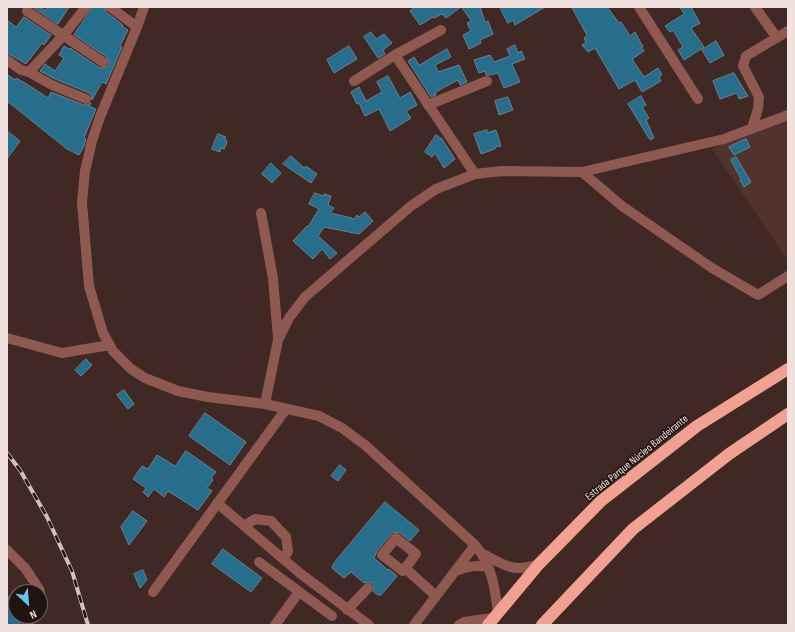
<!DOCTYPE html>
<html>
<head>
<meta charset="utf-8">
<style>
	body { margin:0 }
	#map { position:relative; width:795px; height:632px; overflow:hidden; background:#402924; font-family:"Sofia Sans Condensed",sans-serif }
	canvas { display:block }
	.frame { position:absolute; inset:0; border:8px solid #f1e1de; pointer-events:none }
	.north { position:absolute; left:8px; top:584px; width:40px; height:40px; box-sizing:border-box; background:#1f1412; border:1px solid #736664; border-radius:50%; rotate:154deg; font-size:11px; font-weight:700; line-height:16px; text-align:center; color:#f1e1de }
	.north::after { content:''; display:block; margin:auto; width:14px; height:18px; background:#67c4ef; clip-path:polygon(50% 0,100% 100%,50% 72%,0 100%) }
</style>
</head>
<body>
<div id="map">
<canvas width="795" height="632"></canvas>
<div class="frame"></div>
<div class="north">N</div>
</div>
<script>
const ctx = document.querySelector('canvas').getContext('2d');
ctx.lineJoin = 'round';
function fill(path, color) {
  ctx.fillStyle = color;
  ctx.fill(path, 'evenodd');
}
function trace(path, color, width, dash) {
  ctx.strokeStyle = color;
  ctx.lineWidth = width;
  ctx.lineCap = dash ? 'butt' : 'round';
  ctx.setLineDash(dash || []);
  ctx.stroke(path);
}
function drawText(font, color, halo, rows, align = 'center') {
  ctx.font = font + ' "Sofia Sans Condensed",sans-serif';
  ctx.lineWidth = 3;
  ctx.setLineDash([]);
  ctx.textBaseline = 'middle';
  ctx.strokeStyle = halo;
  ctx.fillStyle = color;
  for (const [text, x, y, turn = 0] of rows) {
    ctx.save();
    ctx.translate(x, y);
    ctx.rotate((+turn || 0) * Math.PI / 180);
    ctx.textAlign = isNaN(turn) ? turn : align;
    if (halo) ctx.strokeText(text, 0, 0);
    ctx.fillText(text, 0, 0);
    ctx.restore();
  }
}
fill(new Path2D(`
	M788,118v142l-76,-111z`), '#51332d');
const building = new Path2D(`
	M33,7h7l6,4 1,-4h22l-11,17z
	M93,7h11l2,5 17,13 -1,1 6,4 -8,16 2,1 -16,37 -4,-2 -10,18 -1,-5 -2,-2 -34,-14 -15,-8 5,-7 10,7 9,-13 -5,-3 5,-9 5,3 1,-1 30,20h3l5,-2 1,-4 -2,-5 -33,-22z
	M416,7h45l-15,11 -4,-4 -8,4 -1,-1 -13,8 -10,-14z
	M462,7h18l5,15 3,-1 5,13 -13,6 1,3 -12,6 -6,-14 8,-4 -4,-8 4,-2z
	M500,7h45l-30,18 -2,-5 -5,3z
	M572,7h35l12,16 2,-1 9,14 5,-4 8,15 -1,1 2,3 -12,8 12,18 14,-9 4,7 -3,2 2,4 -19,11 -7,-12 -16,9 -24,-41 -7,4 -6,-7 4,-3 -2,-4 3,-2z
	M680,7h11l9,16 -9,5 13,19 -20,13 -6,-10 5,-3 -10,-17 -3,2 -5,-6 19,-12z
	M24,17l27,18 -7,10 -2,-2 -16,21 -19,-11v-33l9,7z
	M371,32l5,7 8,-5 8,9 -9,7 2,4 -7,4 -14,-21z
	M716,41l8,14 -14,8 -8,-13z
	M515,45l3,8 3,-2 4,8 -13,5 8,18 -16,6 -6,-15 -8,2h-4l-1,-4 -6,2 -5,-13 16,-5 4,7 16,-6 -3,-7z
	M349,46l8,13 -23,14 -7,-13z
	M447,49l4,8 -16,8 3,7 21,-7 8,17 -7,3 -2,-5 -17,9 -6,4 1,2 -5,2 -23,-36 6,-4 5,8z
	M734,73l14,23 -9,3 -2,-6 -17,6 -7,-18z
	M7,74l8,6 1,-2 9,5 23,15 3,-6 33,13h3l4,-2 -2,3 7,3 -12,29 2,1 -2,7 -5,9 -12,-6 -60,-48z
	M388,76l12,22 10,-6 7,13 -11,6 5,7 -21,13 -11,-22 -14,7 -6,-13 -2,1 -6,-12 8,-5 7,14 16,-9 -5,-10z
	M641,96l5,9 -4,2 7,11 -3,2 8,18 -4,2 -22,-36z
	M508,97l5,13 -14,5 -4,-14z
	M487,130v3l9,-3 5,16 -6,1v2l-14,5 -7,-20z
	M7,131l13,10 -13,18z
	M218,134l8,3 -1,1 2,4 -3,7 -3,-1 -1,4 -8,-3z
	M436,135l6,4 13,20 -11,9 -9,-15 -3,4 -7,-5z
	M746,139l4,8 -16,8 -5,-8z
	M291,156l13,12 2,-2 11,8 -6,9 -28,-19z
	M736,157l15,25 -7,5 -4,-7 1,-1 -10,-19z
	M271,163l10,10 -9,10 -10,-9z
	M315,193l8,3 1,-2 7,2 -3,9 6,3 -4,5 22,5 1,2 4,-5 2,2 6,-5 8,9 -14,13 -35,-7 -6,9 19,17 -7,6 -8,-10 -9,10 -20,-18 14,-15 1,1 11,-18 -10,-5z
	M86,359l6,6 -11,11 -6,-6z
	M124,390l10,14 -6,5 -11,-14z
	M205,413l41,29 -16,23 -41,-29z
	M186,451l30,21 -5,6 2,2 -6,8 5,3 -14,19 -30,-19 -4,6 -10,-8 -6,8 -5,-5 3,-4 -13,-9 9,-13 6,3 9,-14 18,11z
	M340,465l6,5 -8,11 -7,-5z
	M385,502l34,28 -9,11 -10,-8 -7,-1 -16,19 -3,7 14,12 1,-1 8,7 -16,19h-3l-5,-4 1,-4 -2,-4 -3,-1 -5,1 -13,-11 -7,6 -12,-10 2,-5z
	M133,511l14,10 -18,24 -8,-18z
	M223,549l39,29 -11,14 -39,-28z
	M143,570l4,10 -7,8 -6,-14z
	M7,595l9,7v14h9l-6,9h-12z`);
fill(building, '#276d8c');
trace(building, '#68828f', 1);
trace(new Path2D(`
	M110,7l27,20
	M144,7l-7,20 -37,90 -8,24 -7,30 -3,32 7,83 14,47 10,18 18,18 14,9 33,13 30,6 57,7 54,12 23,12 23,17 110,100c17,20 20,43 23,68
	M639,7l59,92
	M755,7l22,31
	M27,11l76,51
	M395,55l80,119
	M7,60l14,10 8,2 34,-36 23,-29
	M29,72l23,13 34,14
	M354,81l41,-26 46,-25
	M428,105l59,-24
	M752,128l6,-19 1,-12 -16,-31 3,-10 42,-25
	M582,172l40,34 90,62 46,27 30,-19
	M261,213l12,65 5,60
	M7,338l55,15 48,-8
	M265,404l13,-64 11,-22 16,-21 106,-91 25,-17 39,-15 27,-3 80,1 142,-33 64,-24
	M217,503l84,71 68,51
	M244,526l11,-7 16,2 15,16 2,14 -4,8
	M396,538l20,16 -13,17 -21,-16z
	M7,550l18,18 14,21 1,3
	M483,554c23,12 30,19 56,10
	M259,562l73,54
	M405,568l31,28
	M456,571c12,-5 20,-6 32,-4
	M153,592l133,-183
	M40,594v11
	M347,610l21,-22
	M27,625l6,-9
	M275,625l24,-33
	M414,625l61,-80
	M459,625l5,-3 29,-4`), '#8f594f', 10);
trace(new Path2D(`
	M488,625l51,-61 62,-63 96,-75 91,-57
	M542,625l91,-96 96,-75 59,-40`), '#f1a192', 12);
const rail = new Path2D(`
	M7,453l13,17 27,47 25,54 16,54`);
trace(rail, '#d2c1bd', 4);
trace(rail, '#1f1412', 2.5, [8]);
drawText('11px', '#f1e1de', '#1f1412', [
	["Estrada Parque Núcleo Bandeirante",637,458,-39]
]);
</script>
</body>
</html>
